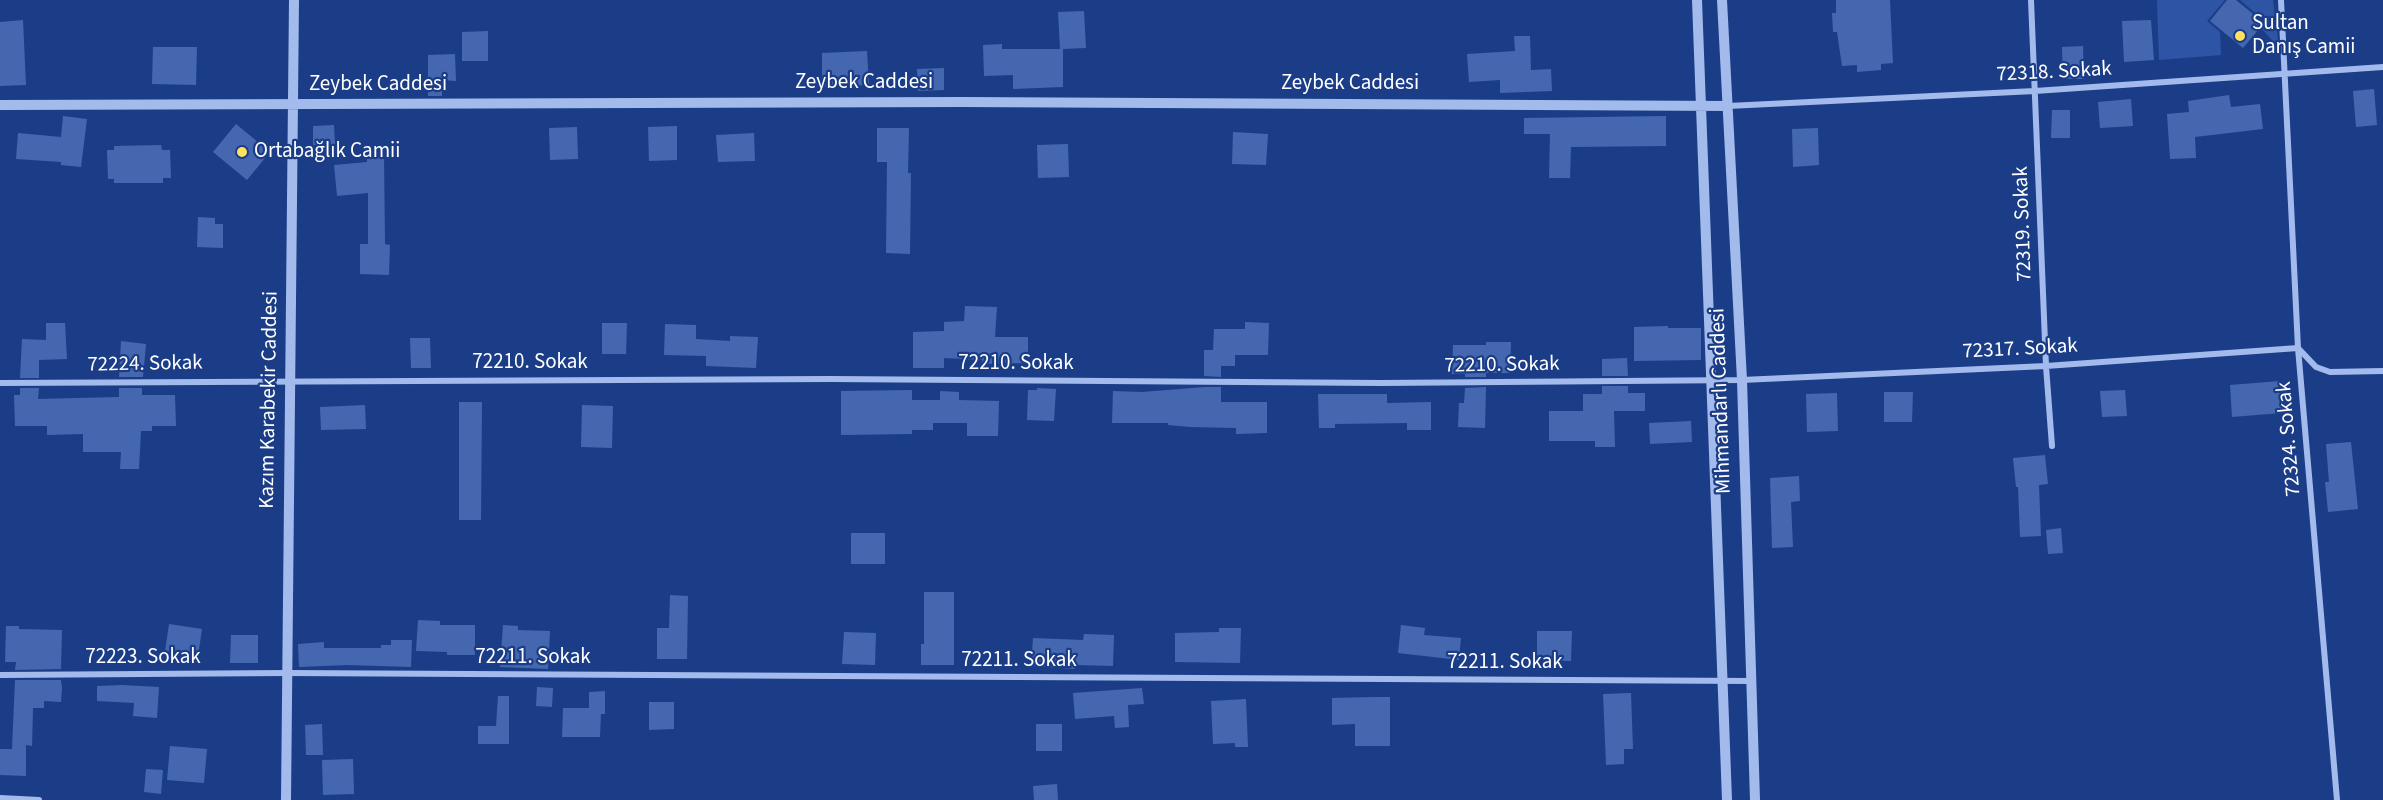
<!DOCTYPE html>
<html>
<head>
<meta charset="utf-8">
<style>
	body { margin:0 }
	canvas { display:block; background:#1b3d87 }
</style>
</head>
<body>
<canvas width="2383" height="800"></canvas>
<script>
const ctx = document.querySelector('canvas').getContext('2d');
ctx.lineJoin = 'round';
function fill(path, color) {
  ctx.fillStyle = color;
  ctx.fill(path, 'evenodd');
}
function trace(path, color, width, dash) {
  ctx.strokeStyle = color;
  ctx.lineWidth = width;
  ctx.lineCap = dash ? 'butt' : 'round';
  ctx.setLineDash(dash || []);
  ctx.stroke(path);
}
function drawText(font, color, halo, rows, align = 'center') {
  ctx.font = font + ' "Source Sans 3",sans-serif';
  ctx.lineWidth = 4.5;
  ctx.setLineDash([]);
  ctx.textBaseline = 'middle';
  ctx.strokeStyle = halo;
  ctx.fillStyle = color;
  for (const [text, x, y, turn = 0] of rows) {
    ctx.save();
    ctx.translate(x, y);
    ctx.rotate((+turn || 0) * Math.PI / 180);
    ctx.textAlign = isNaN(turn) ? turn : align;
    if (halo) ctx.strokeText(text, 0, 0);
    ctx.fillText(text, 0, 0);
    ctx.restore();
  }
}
fill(new Path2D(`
	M2157,0h68l-18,21 13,11 1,23 -62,5z
	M2240,0h33l6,48 -18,-20 5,-6z`), '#2e55a5');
fill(new Path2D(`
	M1836,0h54l3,63 -12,1v6l-24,2v-7l-15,1 -5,-34h-4l-1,-19h4z
	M2227,0h9l28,23 -21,25 -33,-27z
	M1084,11l2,37 -23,1v38l-50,2v-14l-29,1 -1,-31 19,-1v5h58l-2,-37z
	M23,20l3,65 -26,1v-64z
	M2151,20l3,40 -30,2 -2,-41z
	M488,31v30h-26v-29z
	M1514,36h16l1,34 20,-1 1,22 -52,2v-13l-31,2 -2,-28 48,-3z
	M2083,46l1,33h-21l-1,-32z
	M153,47h44l-1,38 -44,-1z
	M867,51l2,34 -47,2v-34z
	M455,54l1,27 -14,-1v16h-14v-41z
	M944,68v22l-26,1 -1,-22z
	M2374,89l3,36 -21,2 -3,-36z
	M2229,95l2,12 29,-3 3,25 -68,8 1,21 -26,1 -3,-45 22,-2 -1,-11z
	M2131,99l2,27 -33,2 -2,-26z
	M2052,110h18v28h-19z
	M63,116l24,3 -6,48 -20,-2v-3l-45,-3 2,-26 43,4z
	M1666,116v30l-95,1 -1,31h-21l1,-44h-26v-16z
	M236,124l34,28 -23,28 -34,-28z
	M334,125l1,19 -22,1v-19z
	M677,126v34l-28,1 -1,-34z
	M577,127l1,32 -28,1 -1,-32z
	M877,128h32l-1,45h3l-1,81 -24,-1 1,-91h-10z
	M1818,128l1,37 -26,2 -1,-38z
	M1233,132l35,2 -2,31 -34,-1z
	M754,133l1,28 -37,1 -2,-27z
	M1068,144l1,33 -31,1 -1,-33z
	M161,145l1,5h8l1,28h-8v5h-49v-4h-6l-1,-29h7v-4z
	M367,156h17l1,88 5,1 -1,30 -29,-1v-30h8v-51l-31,3 -3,-31 33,-3z
	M198,217l17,1v6h8v24l-26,-1z
	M965,306l32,1 -2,30h33v26l-46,1v-4l-38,-2v10h-31v-36l31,-1v-9l20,-1z
	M1245,322l24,1 -1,32h-33v11h-14v11l-17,-1v-26h9l1,-21h31z
	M46,323h19l2,36 -28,1v18h-19l2,-39 24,1z
	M602,323h25l-1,31h-24z
	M665,324l31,1v14l34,2v-5l28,1 -2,31 -50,-2v-10l-42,-1z
	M1668,326v2h33v32l-67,1v-34z
	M410,338h20l1,30h-20z
	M121,341l25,3 -3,33h-24z
	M1486,342h25l-1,31h-24v4h-21v-3h-13l1,-29h33z
	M1627,358l1,18h-26v-17z
	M2280,381l2,32 -50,4 -2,-32z
	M1602,386h26v7h17v18h-31l1,36h-20v-6h-46v-30h34v-17h19z
	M1205,387h16v15h46v31l-31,1v-6l-46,-1 -22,-2v-2h-56l1,-32 29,1z
	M1486,387l-1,41 -27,-1 1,-24h5l1,-15z
	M20,388h19l-1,11 81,-2v-9h23v7h33l1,31h-24v5h-11l-2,38h-19l1,-17h-38v-18l-36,1v-9h-32l-1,-31h6z
	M1037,388l19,1 -2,32 -27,-1 1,-30h9z
	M912,390v10h28v-9l19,1v8l40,1 -1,35h-31v-13h-34v7h-21v4l-71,1v-44z
	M2125,390l2,26 -25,1 -2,-26z
	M1884,392h29l-1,30h-28z
	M1837,393l1,38 -31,1 -1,-38z
	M1318,394h69v9l44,-1v28h-24v-7l-72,1v4h-16z
	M459,402h23l-1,118h-22z
	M365,405l1,24 -45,1 -1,-23z
	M582,405l31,1 -1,42 -31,-1z
	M1691,421l1,21 -42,2 -1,-21z
	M2351,442l7,67 -30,3 -3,-30h4l-3,-38z
	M2045,455l3,29 -9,1 2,51 -21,1 -2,-50h-2l-3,-29z
	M1799,476l1,25 -9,1 2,45 -21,1 -2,-70z
	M2061,528l2,25 -15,1 -2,-24z
	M851,533h34v31h-34z
	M924,592h30v73h-33v-21h3z
	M670,595l18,1 -1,63h-30v-31h12z
	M418,620l22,1v4h35v30h-28v-3l-31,-1z
	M169,624l33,5 -4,27 -33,-5z
	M503,625l15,1v4l32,1 -2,38 -48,-2z
	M1401,625l24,3 -1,7 37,3 -2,22 -61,-7z
	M6,626h13v3l43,1 -1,39 -46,1 1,-8h-11z
	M1219,628h22l-1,35 -65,-1v-29l44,-1z
	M1537,631h35l-1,30 -34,-1z
	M844,632l32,1 -1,32 -33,-1z
	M1084,634l30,1 -1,31 -38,-1v4l-44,-3 2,-28 50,2z
	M231,635h27v28h-28z
	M391,640h21l-1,27 -64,-2 -48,2 -1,-23 26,-2v6h57v-3h10z
	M15,680h46l1,8 -1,14 -17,-1v7h-11l-1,38 -6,-1v31l-26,-1v-26h12z
	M122,685l37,2 -2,31 -24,-2 1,-13 -37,-2v-15z
	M537,687l16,1 -1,19 -16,-1z
	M1142,688l2,16 -16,1 1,22 -14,1 -1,-12 -39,3 -2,-26z
	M605,691v23h-4l-1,23h-38l1,-29h26v-16z
	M1631,693l2,56h-9v15l-18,1 -3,-71z
	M498,696h11v48h-31v-18h18z
	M1374,697h16v49h-35v-22l-23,1v-27z
	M1246,699l2,48h-13v-4l-22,1 -2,-43z
	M649,702h25v27l-25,1z
	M322,724l1,31h-17l-1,-30z
	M1036,724h26v27h-26z
	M170,746l37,3 -3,34 -37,-3z
	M353,759l1,35 -31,1 -1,-35z
	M146,769l17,1 -2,24 -17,-2z
	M1057,784l1,16h-24l-1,-14z`), '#4467b0');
trace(new Path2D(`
	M2031,0l15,366 6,80
	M2281,0l17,348 39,452
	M1728,106l307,-15 348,-24
	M0,383l830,-4 551,4 361,-3 304,-14 252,-18 18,19 14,5 53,-1
	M0,675l286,-2 1465,8
	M0,798l39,2`), '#a3bbec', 6);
trace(new Path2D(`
	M1697,0l30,800
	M1722,0l20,380 13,420
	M0,105l962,-3 766,4
	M286,800l8,-800`), '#a3bbec', 10);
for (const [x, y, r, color] of [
	[2240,36,6,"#fee25f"],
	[242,152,6,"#fee25f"]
]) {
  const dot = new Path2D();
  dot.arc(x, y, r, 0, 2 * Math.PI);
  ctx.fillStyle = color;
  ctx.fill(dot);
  trace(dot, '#1b3d87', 2);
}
drawText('21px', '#fff', '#1b3d87', [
	["Sultan",2252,24],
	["Danış Camii",2252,48],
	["Ortabağlık Camii",254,152]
], 'left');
drawText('21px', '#fff', '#1b3d87', [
	["72318. Sokak",2054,73,-3],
	["Zeybek Caddesi",864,83],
	["Zeybek Caddesi",1350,84],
	["Zeybek Caddesi",378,85],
	["72319. Sokak",2024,224,-92],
	["72317. Sokak",2020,350,-3],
	["72210. Sokak",530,363],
	["72210. Sokak",1016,364],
	["72224. Sokak",145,365,-1],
	["72210. Sokak",1502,366,-1],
	["Kazım Karabekir Caddesi",270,400,-89],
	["Mihmandarlı Caddesi",1722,401,-92],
	["72324. Sokak",2290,439,-95],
	["72223. Sokak",143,658],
	["72211. Sokak",533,658],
	["72211. Sokak",1019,661],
	["72211. Sokak",1505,663]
]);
</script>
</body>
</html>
